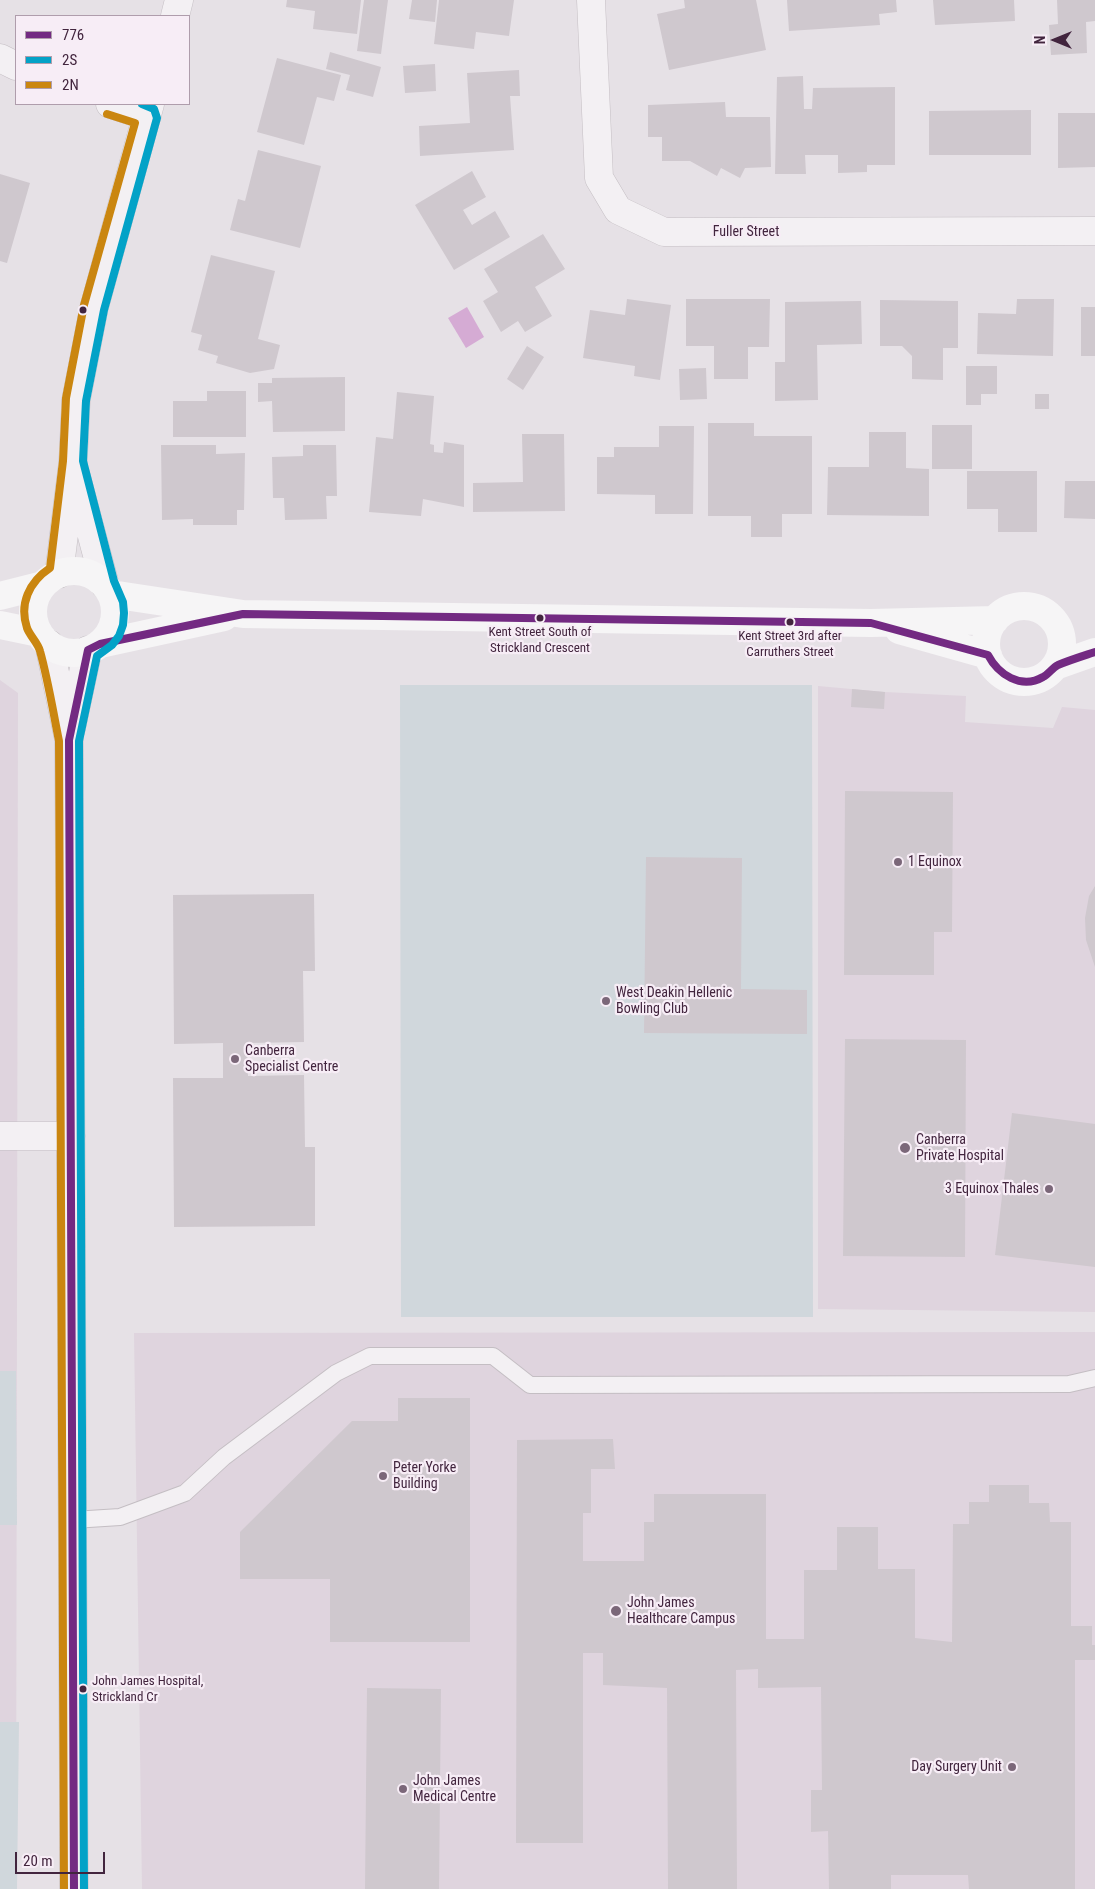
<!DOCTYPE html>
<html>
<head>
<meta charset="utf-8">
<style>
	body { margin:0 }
	#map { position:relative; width:1095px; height:1889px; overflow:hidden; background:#e6e1e6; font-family:"Roboto Condensed",sans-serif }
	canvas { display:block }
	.legend { position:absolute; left:15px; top:15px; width:175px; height:90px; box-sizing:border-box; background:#f7edf6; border:1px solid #af9dac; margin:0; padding:6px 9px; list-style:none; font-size:15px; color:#42253e }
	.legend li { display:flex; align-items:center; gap:10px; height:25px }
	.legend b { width:25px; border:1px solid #af9dac }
	.north { position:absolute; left:1030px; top:15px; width:50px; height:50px; -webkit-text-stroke:4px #f7edf6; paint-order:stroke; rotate:270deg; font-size:14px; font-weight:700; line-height:20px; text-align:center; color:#42253e }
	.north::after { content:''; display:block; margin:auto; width:18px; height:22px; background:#42253e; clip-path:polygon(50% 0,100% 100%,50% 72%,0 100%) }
	.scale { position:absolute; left:15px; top:1852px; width:90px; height:22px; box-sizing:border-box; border:2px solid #42253e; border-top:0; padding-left:6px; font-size:15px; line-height:18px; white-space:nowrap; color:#42253e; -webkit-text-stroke:4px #f7edf6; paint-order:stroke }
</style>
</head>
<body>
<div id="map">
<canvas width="1095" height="1889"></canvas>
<ul class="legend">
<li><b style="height:6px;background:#732a82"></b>776</li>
<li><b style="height:6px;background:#03a2c7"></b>2S</li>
<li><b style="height:6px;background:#ca8610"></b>2N</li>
</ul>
<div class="north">N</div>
<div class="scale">20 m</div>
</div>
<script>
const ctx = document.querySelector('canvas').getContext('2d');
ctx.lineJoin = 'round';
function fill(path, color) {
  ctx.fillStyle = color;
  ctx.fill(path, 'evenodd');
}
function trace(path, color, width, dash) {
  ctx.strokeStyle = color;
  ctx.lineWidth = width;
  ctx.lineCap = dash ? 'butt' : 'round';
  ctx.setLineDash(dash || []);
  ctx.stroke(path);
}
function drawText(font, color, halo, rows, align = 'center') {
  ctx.font = font + ' "Roboto Condensed",sans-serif';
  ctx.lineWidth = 4.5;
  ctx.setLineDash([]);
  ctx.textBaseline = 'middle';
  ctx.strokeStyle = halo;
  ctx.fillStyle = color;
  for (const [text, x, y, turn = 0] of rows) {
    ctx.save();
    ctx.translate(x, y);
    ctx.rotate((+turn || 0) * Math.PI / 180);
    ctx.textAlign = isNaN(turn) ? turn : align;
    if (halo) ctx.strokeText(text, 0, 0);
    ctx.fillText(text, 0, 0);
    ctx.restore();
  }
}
fill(new Path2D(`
	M0,680l18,13 -2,1196h-16z
	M818,686l67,6 81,4 -1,26 88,6 9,-21 33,3v602l-277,-3z
	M1095,1332v557h-953l-8,-556z`), '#dfd4de');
fill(new Path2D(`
	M400,685h412l1,632h-412z
	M0,1371h16l1,154h-17z
	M0,1722h19l-2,167h-17z`), '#d0d7dc');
fill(new Path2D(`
	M467,307l17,30 -18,11 -18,-30z`), '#d5abd4');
fill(new Path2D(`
	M287,0h74l-4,34 -44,-5 2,-18 -29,-4z
	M364,0h24l-7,54 -24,-3z
	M412,0h25l-2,22 -26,-3z
	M439,0h75l-5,36 -33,-4 -2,17 -40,-5z
	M684,0h72l10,50 -97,20 -12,-56 28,-6z
	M787,0h109l1,12 -18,2 1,11 -91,6z
	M933,0h81l1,21 -80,4z
	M1057,0h38v21l-9,1 1,31 -36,2 -2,-30 9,-1z
	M330,52l51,15 -8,30 -27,-7 4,-15 -24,-6z
	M277,58l64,17 -7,26 -17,-4 -13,48 -47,-13z
	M435,64l1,27 -31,2 -2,-27z
	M519,70l1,26h-10l4,54 -94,6 -1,-30 51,-3 -3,-50z
	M803,76l1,33h8l1,-21 82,-1v78h-28v7l-29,1v-18h-33l1,19h-31l2,-97z
	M725,102l1,15h44l1,50 -26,1 -5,10 -19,-10 -4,8 -27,-15h-28v-24h-14v-32z
	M1031,110v45h-102v-44z
	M1058,113h37v54l-37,1z
	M258,150l63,16 -21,82 -70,-18 8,-31 7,2z
	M472,171l14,26 -23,13 9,15 23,-14 15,26 -56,33 -39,-65z
	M0,174l30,9 -23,80 -7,-2z
	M543,234l22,35 -30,18 17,29 -27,16 -7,-11 -17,11 -18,-31 15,-9 -14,-23z
	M211,255l64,16 -17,68 22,6 -6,24 -24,4 -34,-10 2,-7 -20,-6 4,-15 -11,-3z
	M627,299l44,6 -11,75 -26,-4 1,-10 -52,-8 7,-48 35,5z
	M686,299h84l-1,48h-21v32h-34v-33h-28z
	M1017,299h37l-1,57 -76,-2 1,-41 38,1z
	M880,300l78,1v47h-15v32l-31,-1v-23l-10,-10h-22z
	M861,301l1,43 -45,1 1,55 -43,1v-39h10v-60z
	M1081,307h14v49h-14z
	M527,346l17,11 -21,33 -16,-11z
	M966,366h31v28h-16v11h-15z
	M706,368l1,31 -27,1 -1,-31z
	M345,377v54l-72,1 -1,-31 -14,1v-19h14v-5z
	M207,391h39v46h-73v-36h34z
	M397,392l37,4 -4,48 4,1v7l9,1 1,-11 20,3v62l-41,-8 -2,17 -52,-4 7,-75 17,2z
	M1035,394h14v15h-14z
	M708,423h46v13h58v78h-30v23h-31v-21h-43z
	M932,425h40v44h-40z
	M659,426h35l-1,88h-38v-19l-58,-1v-37h17v-10h45z
	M869,432h37v36l23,1v47l-102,-1 1,-48h41z
	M522,434h42l1,77 -92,1v-29l50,-1z
	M161,445h55v9l29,-1 -1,57h-7v15h-44v-6l-31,1z
	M303,445h33l1,51h-11l1,23 -42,1 -1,-22h-11l-1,-41 31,-1z
	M967,471h70v61h-39v-23h-31z
	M1065,481h30v38l-31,-1z
	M852,689l33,3 -1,17 -33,-2z
	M845,791l108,1 -1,140h-18v43h-90z
	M646,857l96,1 -1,131 66,1v44l-163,-1z
	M1095,886v81l-9,-27 -1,-22 4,-22z
	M314,894l1,77h-12l1,71 -57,1 1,33 56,-1 1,72h10v79l-141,1 -1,-149h50v-35l-49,1 -1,-149z
	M845,1039l121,1 -1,217 -122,-1z
	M1012,1113l83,11v143l-100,-12z
	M398,1398h72v244h-140v-63h-90v-47l112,-111h46z
	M613,1439l2,30h-24v44h-8v48h61v-39h10v-28h112v145h38v-69h33v-43h41v42h37v69l37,4 1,-118h16v-22h20v-17h40v18h20l1,19h21v104h21v19h3v15h-20v229h-106l-1,-14h-77v14h-62l-1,-58 -17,1v-42h11l-1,-103 -63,1v-19l-22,1 1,219h-69l-1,-201 -64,-3v-32h-20v190h-67l1,-403z
	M367,1688l74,1 -2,200h-74z`), '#cfc8ce');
const service = new Path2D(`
	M73,1520l47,-3 65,-24 39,-36 112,-84 34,-17h123l37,29 539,-1 26,-6`);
const minor = new Path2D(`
	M591,0l8,178 19,32 46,22 431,-1
	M49,644l20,96 5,1149
	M71,729l17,-79
	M0,1136h71`);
const tertiary = new Path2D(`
	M175,16l4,-16
	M0,58l16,8
	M110,104l37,12
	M76,476l29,109
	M59,574l14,-112 3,-62 18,-92 56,-204`);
trace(service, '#c4bec3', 18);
trace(minor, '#c4bec3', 29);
trace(tertiary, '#c4bec3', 29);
trace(service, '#f3f0f3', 16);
trace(minor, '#f3f0f3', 28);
trace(tertiary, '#f3f0f3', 28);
trace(new Path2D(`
	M33 612a41 41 0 1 1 82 0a41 41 0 1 1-82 0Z
	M111,594l132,20 628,9 124,-3
	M0,596l43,-11
	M986 644a38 38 0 1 1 76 0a38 38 0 1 1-76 0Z
	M0,625l39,8
	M899,630l89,25
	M100,644l124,-27
	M1055,666l40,-14`), '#f6f5f6', 28);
trace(new Path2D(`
	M74,1889l-5,-1149 19,-90 12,-6 143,-30 628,9 117,32c10,19 33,35 55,22 6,-3 9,-9 15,-12 12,-5 25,-9 37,-13`), '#732a82', 8);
trace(new Path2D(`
	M84,1889l-5,-1148 18,-85 15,-11 7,-9 4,-11 1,-12 -1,-11 -9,-21 -31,-120 3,-60 18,-91 53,-192 -3,-9 -12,-5`), '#03a2c7', 8);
trace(new Path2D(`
	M64,1889l-5,-1148c-6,-30 -11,-61 -19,-90 -2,-8 -10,-15 -13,-23 -8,-24 2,-46 23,-60l13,-107 3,-63 18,-93 51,-182 -28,-9`), '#ca8610', 8);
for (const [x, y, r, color] of [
	[83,310,4.5,"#42253e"],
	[540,618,4.5,"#42253e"],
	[790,622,4.5,"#42253e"],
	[898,862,5,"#7b6779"],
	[606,1001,5,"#7b6779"],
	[235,1059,5,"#7b6779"],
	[905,1148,6,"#7b6779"],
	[1049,1189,5,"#7b6779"],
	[383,1476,5,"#7b6779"],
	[616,1611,6,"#7b6779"],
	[83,1689,4.5,"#42253e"],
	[1012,1767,5,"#7b6779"],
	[403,1789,5,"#7b6779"]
]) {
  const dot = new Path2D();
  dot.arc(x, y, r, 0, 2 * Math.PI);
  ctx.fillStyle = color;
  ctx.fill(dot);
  trace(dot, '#f7edf6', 2);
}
drawText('13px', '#42253e', '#f7edf6', [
	["Kent Street South of",540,633],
	["Strickland Crescent",540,649],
	["Kent Street 3rd after",790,637],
	["Carruthers Street",790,653],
	["John James Hospital,",92,1682,"left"],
	["Strickland Cr",92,1698,"left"]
]);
drawText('14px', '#42253e', '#f7edf6', [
	["Fuller Street",746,232]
]);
drawText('14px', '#42253e', '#f7edf6', [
	["1 Equinox",908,862],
	["West Deakin Hellenic",616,993],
	["Bowling Club",616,1009],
	["Canberra",245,1051],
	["Specialist Centre",245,1067],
	["Canberra",916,1140],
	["Private Hospital",916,1156],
	["3 Equinox Thales",1039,1189,"right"],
	["Peter Yorke",393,1468],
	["Building",393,1484],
	["John James",627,1603],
	["Healthcare Campus",627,1619],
	["Day Surgery Unit",1002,1767,"right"],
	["John James",413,1781],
	["Medical Centre",413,1797]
], 'left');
</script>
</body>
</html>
